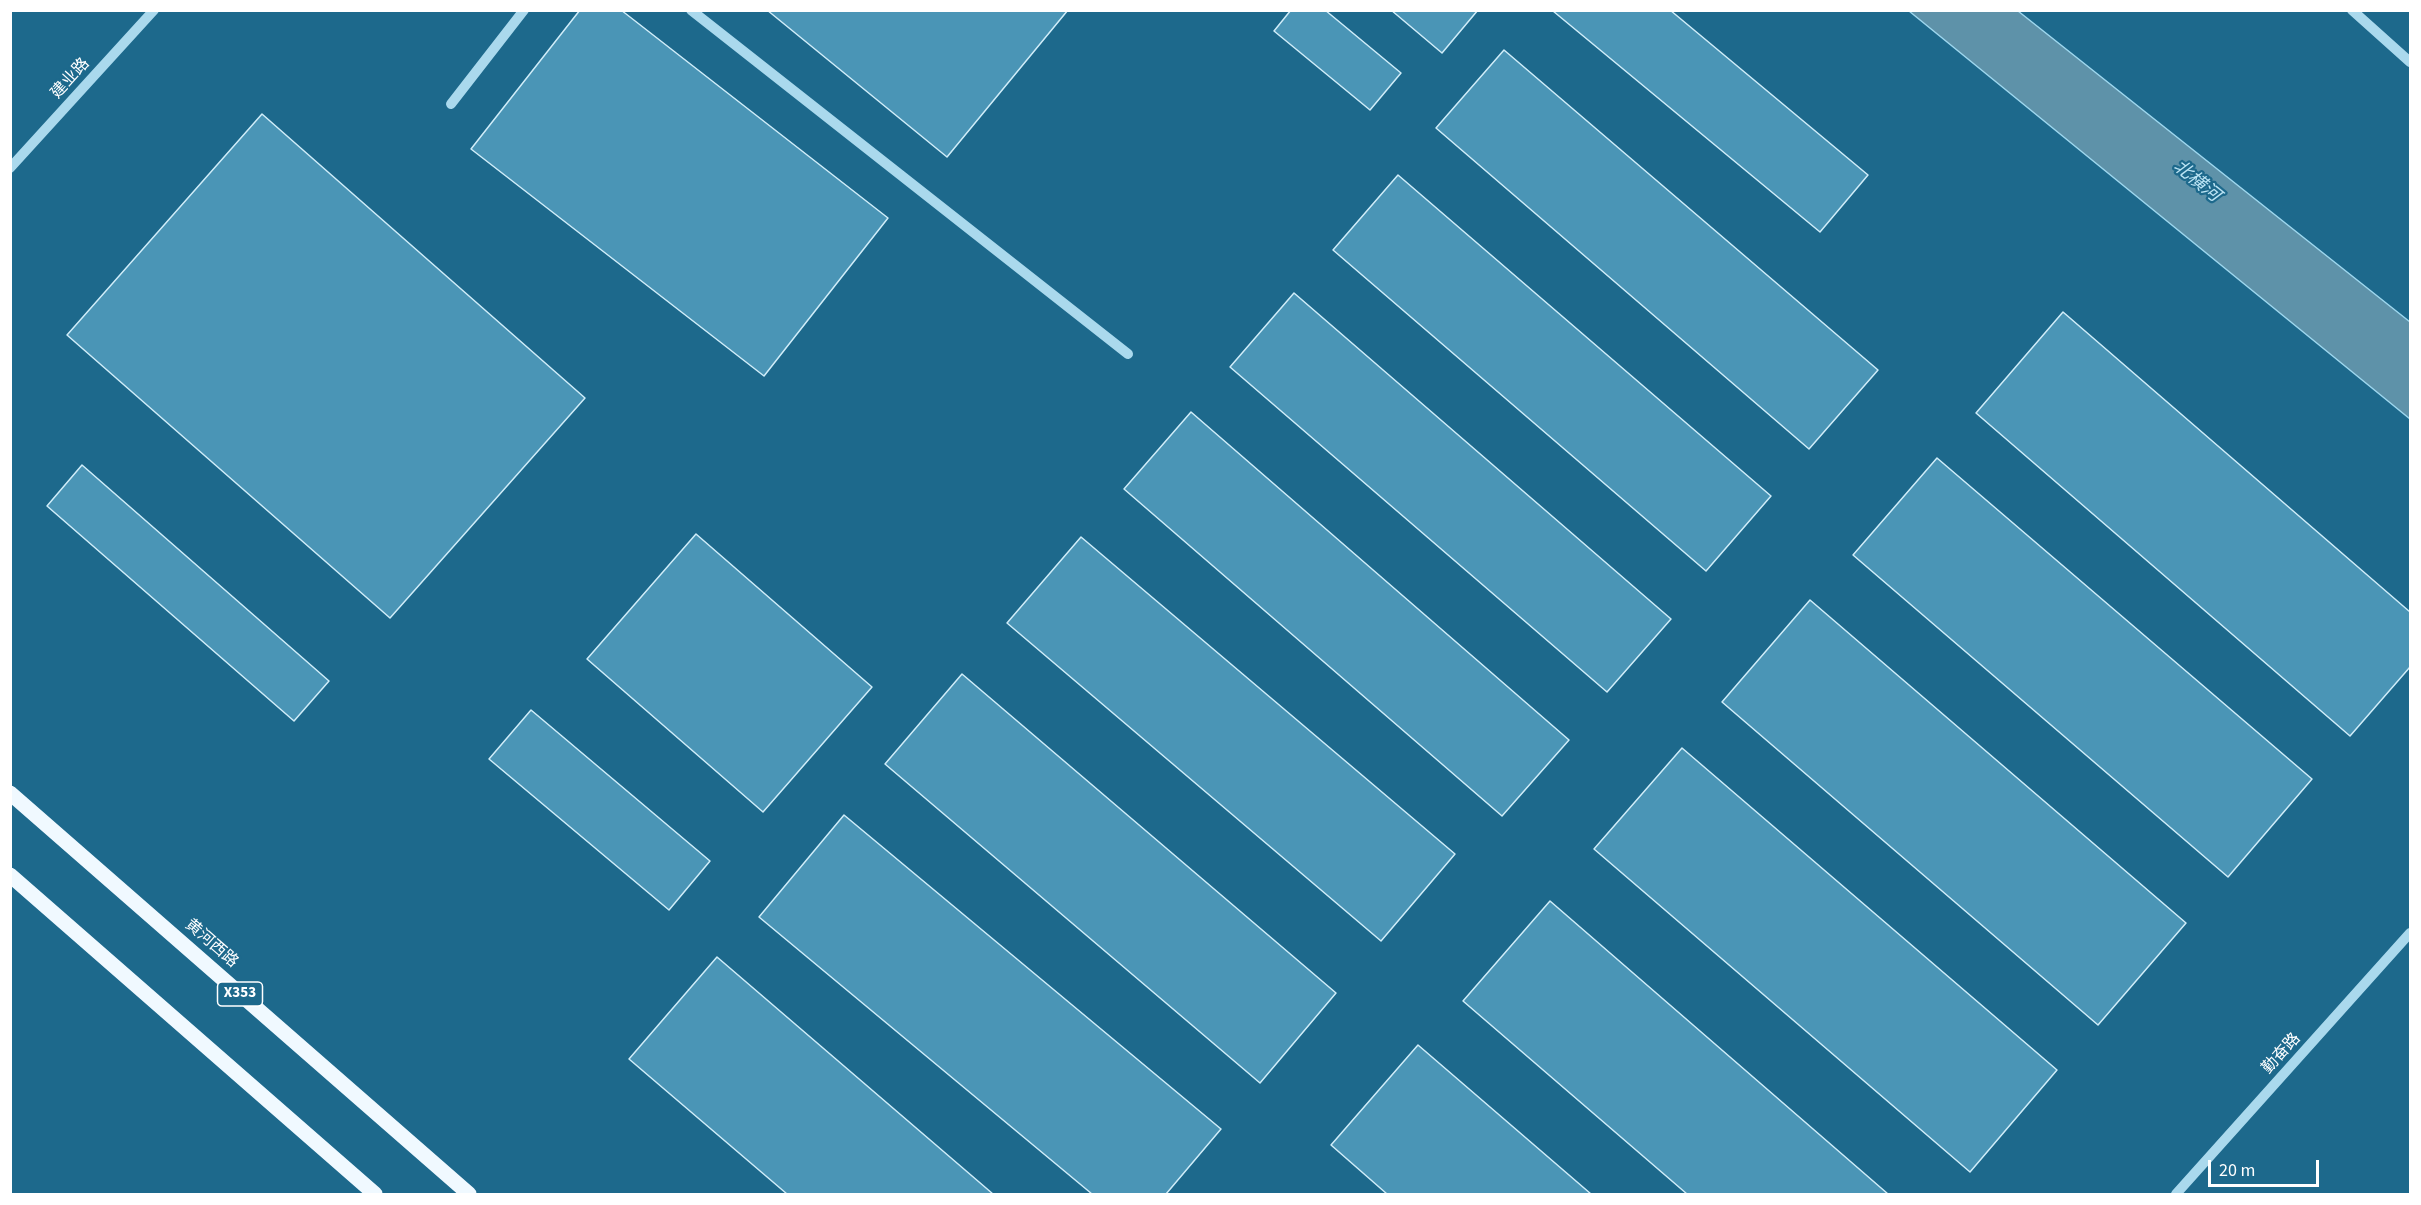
<!DOCTYPE html>
<html>
<head>
<meta charset="utf-8">
<style>
	body { margin:0 }
	#map { position:relative; width:2421px; height:1205px; overflow:hidden; background:#1d698c; font-family:"Source Sans 3",sans-serif }
	canvas { display:block }
	.frame { position:absolute; inset:0; border:12px solid #fff; pointer-events:none }
	.scale { position:absolute; left:2208px; top:1160px; width:111px; height:27px; box-sizing:border-box; border:3px solid #fff; border-top:0; padding-left:8px; font-size:18px; line-height:21px; white-space:nowrap; color:#fff; -webkit-text-stroke:4px #1d698c; paint-order:stroke }
</style>
</head>
<body>
<div id="map">
<canvas width="2421" height="1205"></canvas>
<div class="frame"></div>
<div class="scale">20 m</div>
</div>
<script>
const ctx = document.querySelector('canvas').getContext('2d');
ctx.lineJoin = 'round';
function fill(path, color) {
  ctx.fillStyle = color;
  ctx.fill(path, 'evenodd');
}
function trace(path, color, width, dash) {
  ctx.strokeStyle = color;
  ctx.lineWidth = width;
  ctx.lineCap = dash ? 'butt' : 'round';
  ctx.setLineDash(dash || []);
  ctx.stroke(path);
}
function drawText(font, color, halo, rows, align = 'center') {
  ctx.font = font + ' "Source Sans 3","Noto Sans SC",sans-serif';
  ctx.lineWidth = 4.5;
  ctx.setLineDash([]);
  ctx.textBaseline = 'middle';
  ctx.strokeStyle = halo;
  ctx.fillStyle = color;
  for (const [text, x, y, turn = 0] of rows) {
    ctx.save();
    ctx.translate(x, y);
    ctx.rotate((+turn || 0) * Math.PI / 180);
    ctx.textAlign = isNaN(turn) ? turn : align;
    if (halo) ctx.strokeText(text, 0, 0);
    ctx.fillText(text, 0, 0);
    ctx.restore();
  }
}
const water = new Path2D(`
	M1909,11h109l392,311v97z`);
fill(water, '#5e92a9');
trace(water, '#9ed7ee', 1.5);
const building = new Path2D(`
	M580,10h41l267,208 -124,158 -293,-227z
	M767,10h301l-121,147z
	M1291,10h34l76,63 -31,37 -96,-79z
	M1391,10h87l-36,43z
	M1670,10l198,165 -48,57 -267,-221z
	M1504,50l374,320 -69,79 -373,-321z
	M262,114l323,284 -195,220 -323,-283z
	M1398,175l373,321 -65,75 -373,-321z
	M1294,293l377,326 -64,73 -377,-325z
	M2063,312l347,300v55l-60,69 -374,-323z
	M1191,412l378,328 -67,76 -378,-327z
	M1937,458l375,321 -84,98 -375,-322z
	M82,465l247,216 -35,40 -247,-215z
	M696,534l176,153 -109,125 -176,-153z
	M1081,537l374,317 -74,87 -374,-318z
	M1810,600l376,323 -88,102 -376,-323z
	M962,674l374,319 -76,90 -375,-319z
	M531,710l179,151 -41,49 -180,-151z
	M1682,748l375,322 -87,102 -376,-323z
	M844,815l377,314 -55,65h-74l-333,-277z
	M1550,901l338,293h-201l-224,-193z
	M717,957l276,237h-206l-158,-135z
	M1418,1045l173,149h-204l-56,-49z`);
fill(building, '#4a95b6');
trace(building, '#d0edf9', 1.5);
trace(new Path2D(`
	M691,10l437,344
	M2352,10l58,52
	M451,104l73,-94
	M10,168l144,-158
	M2176,1194l234,-261`), '#aad9ed', 10);
trace(new Path2D(`
	M10,793l459,401
	M10,875l365,319`), '#f0f9ff', 15);
for (const [x, y, w] of [
	[240,994,45]
]) {
  const box = new Path2D();
  box.roundRect(x - w / 2, y - 12, w, 24, 4.5);
  ctx.fillStyle = '#1d698c';
  ctx.fill(box);
  trace(box, '#fff', 1.5);
}
drawText('bold 15px', '#fff', null, [
	["X353",240,994]
]);
drawText('16px', '#fff', '#1d698c', [
	["建业路",71,79,-48],
	["黄河西路",211,944,41],
	["勤奋路",2282,1054,-48]
]);
drawText('italic 18px', '#bde5f5', '#1d698c', [
	["北横河",2196,182,39]
]);
</script>
</body>
</html>
